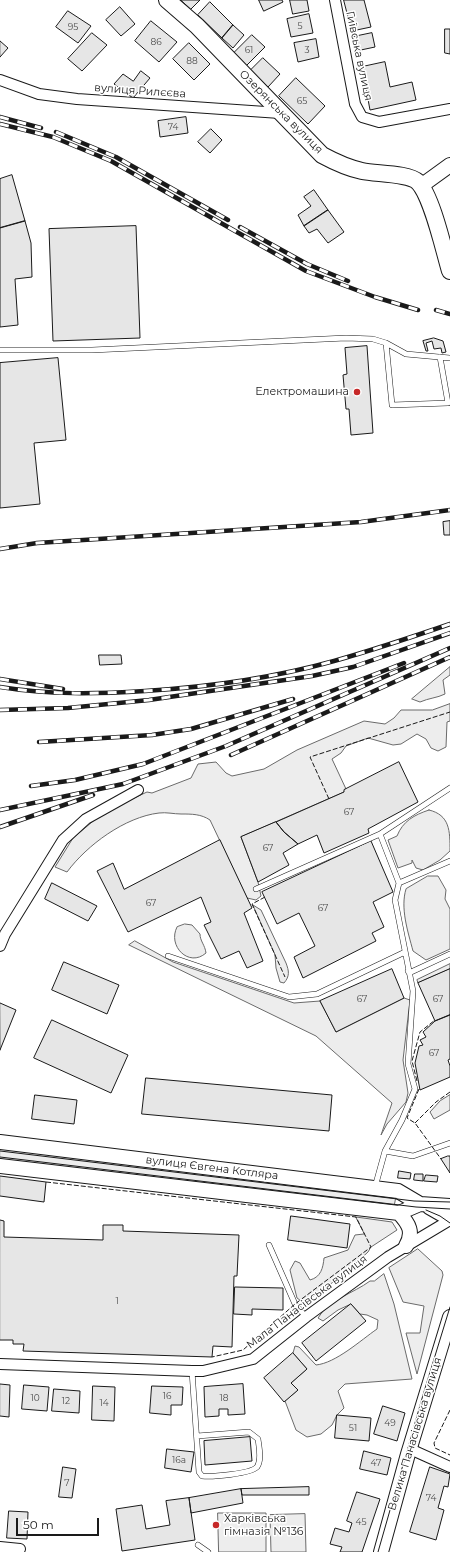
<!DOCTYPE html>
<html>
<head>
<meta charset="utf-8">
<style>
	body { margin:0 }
	#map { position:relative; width:450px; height:1552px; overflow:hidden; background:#fff; font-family:Montserrat,sans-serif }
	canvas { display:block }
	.scale { position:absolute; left:16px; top:1518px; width:83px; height:18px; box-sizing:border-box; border:2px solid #1a1a1a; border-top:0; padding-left:5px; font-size:12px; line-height:14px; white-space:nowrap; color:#1a1a1a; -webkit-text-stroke:3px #fff; paint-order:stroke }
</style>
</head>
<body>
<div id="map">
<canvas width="450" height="1552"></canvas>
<div class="scale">50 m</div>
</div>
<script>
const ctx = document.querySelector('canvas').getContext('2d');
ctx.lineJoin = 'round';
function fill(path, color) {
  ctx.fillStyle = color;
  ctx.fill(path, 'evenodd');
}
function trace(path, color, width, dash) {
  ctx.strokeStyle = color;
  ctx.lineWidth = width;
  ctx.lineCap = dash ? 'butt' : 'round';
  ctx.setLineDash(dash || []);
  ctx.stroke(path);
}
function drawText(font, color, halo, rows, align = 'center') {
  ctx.font = font + ' Montserrat,sans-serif';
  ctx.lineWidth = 3;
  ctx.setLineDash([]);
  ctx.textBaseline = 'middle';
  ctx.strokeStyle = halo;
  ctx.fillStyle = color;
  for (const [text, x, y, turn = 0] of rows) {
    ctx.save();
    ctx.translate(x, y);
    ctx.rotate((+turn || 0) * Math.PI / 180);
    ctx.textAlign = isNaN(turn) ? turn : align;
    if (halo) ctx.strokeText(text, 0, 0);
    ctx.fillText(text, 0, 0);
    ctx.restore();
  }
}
const green = new Path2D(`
	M450,667v8l-7,5 2,14c-8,4 -16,4 -25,8l-8,-3z
	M450,704v17l-3,1 -1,25 -8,4 -7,-3 -5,-9 -9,-5 -16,10 -8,1 -25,-7 -22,8 -5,7 -9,6 14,30 -2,3 -103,45 17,45 3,14 -5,4 -9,-2 -37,-78c-9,-6 -18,-6 -29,-6 -7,0 -15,-2 -22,-1 -34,4 -72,32 -92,59l-12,-5 18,-29 31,-26 43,-20 5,1 39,-15 7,-14 18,-2 10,11 6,3 32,-7 33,-19 67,-29 21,3 9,-6 7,-8h31z
	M429,810c21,5 21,21 21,41l-10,9 -17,10 -7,-2 -4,-8v3l-14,5 -10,-28 9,-4c6,-15 17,-21 32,-26z
	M428,876h10l8,14 -1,9 5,10v40l-24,11 -13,-9c-5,-19 -13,-43 -7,-62z
	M253,905l8,5 25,53c3,8 4,13 -2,20l-4,-1 -4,-14 -1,-13z
	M185,924l7,1 8,9c0,7 5,11 6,19 -17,15 -39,-7 -29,-26z
	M135,941l38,21 121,41 26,-2 16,31 68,-34 6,2 -7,60 5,33 -2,9 -19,22 -6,11 11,-32 -76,-67 -187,-91z
	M450,964v5l-32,14 -1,-3z
	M450,1095v15l-16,9 -4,-7 10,-11z
	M0,1148l396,48 -2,11 -394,-47z
	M356,1217l36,5 5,8 -26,17 -3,5 -25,23 -39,28 -7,-5 -7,-28 5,-9 5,2 10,17c11,-3 13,-12 14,-22l24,-8 7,-15 9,-1z
	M418,1249l24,22 1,4 -26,99 -11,-41h14l4,-27 -21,-4 -14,-34z
	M384,1274l10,30 18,75 -67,5 -7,7 6,17 -7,7 -5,10 -11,9 -14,3 -11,-7 -11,-29 13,-11 -7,-7 16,-14 -14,-16 2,-7 4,1 17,18c20,-2 45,-25 61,-36l1,-9 -11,-5 -7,-1 -9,-10 -13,6 -15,11 -5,-3c10,-18 36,-25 52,-37h4z
	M218,1513h48v39h-47z
	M305,1514l1,38h-35l-1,-37z`);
fill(green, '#ededed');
trace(green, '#6a6a6a', 1);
const building = new Path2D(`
	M181,0h19l-9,9z
	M259,0h23l1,2 -19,9z
	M290,0h17l2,11 -16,3z
	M344,0h20l7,27 -19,4z
	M210,2l23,23 -11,13 -24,-23z
	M120,7l15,17 -14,12 -15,-16z
	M68,11l23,15 -13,17 -22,-16z
	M309,14l4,19 -22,4 -4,-18z
	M151,21l26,21 -18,20 -24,-21z
	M233,25l11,10 -11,13 -11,-10z
	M445,29h5v25l-5,-1z
	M92,33l15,12 -25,26 -14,-12z
	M372,33l3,14 -19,4 -3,-14z
	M252,35l13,12 -19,19 -13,-12z
	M316,39l3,18 -21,5 -4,-19z
	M0,41l8,7 -8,9z
	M189,43l21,21 -16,16 -21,-21z
	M263,58l17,16 -12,13 -17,-17z
	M385,62l5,25 22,-5 4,18 -46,10 -8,-43z
	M141,71l9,7 -17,20 -19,-14 9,-10 10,7z
	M296,78l29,28 -17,18 -29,-28z
	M186,117l2,16 -28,4 -2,-16z
	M211,129l11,11 -12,13 -12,-11z
	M12,175l13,46 -25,7v-49z
	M314,190l14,20 -24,16 -6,-11 13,-9 -7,-9z
	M328,210l16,22 -16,11 -11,-14 -8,4 -5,-7z
	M25,221l6,22 1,34 -17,2 3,46 -18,2v-99z
	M136,226l4,112 -87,3 -4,-112z
	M434,338l9,3 3,11 -4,1 -1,-5 -7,1 -2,-8 -6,2 2,8h-2l-3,-10z
	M367,346l6,87 -22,2 -2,-26h-3l-3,-34 4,-1 -2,-26z
	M58,358l8,82 -32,3 6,61 -40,4v-145z
	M450,521v14h-6l-1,-13z
	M99,655h22l1,9 -22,1z
	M399,762l19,40 -50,27 1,4 -45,20 -7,-18 -19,9 -14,-12 -8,-10 68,-30v-2z
	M276,822l8,10 14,12 -15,9 6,12 -31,17 -17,-45z
	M220,840l32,68 -8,5 19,48 -16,7 -8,-17 -18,8 -17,-34 7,-3 -10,-25 -73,35 -31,-61 16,-8 11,26z
	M371,841l22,51 -20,10 11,25 -12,6 4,8 -73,37 -9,-21 21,-11 -16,-33 -22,11 -15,-32z
	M52,883l45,23 -9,15 -43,-22z
	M64,962l55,23 -12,29 -55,-24z
	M392,969l12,29 -68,34 -16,-31z
	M450,969v46l-15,6 -17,-38z
	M0,1003l16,7 -16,40z
	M450,1015v44l-2,1 2,6v11l-30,13 -5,-27 4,-17 4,-1 -3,-5 6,-3 -3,-5 12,-11z
	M52,1020l76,35 -17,38 -77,-35z
	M146,1078l186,17 -3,36 -187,-17z
	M35,1095l42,5 -3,24 -42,-5z
	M448,1156h2v17l-9,-14z
	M399,1171l12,2 -1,6 -12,-1z
	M415,1174h8v7l-9,-1z
	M426,1175l12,1 -1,6 -13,-1z
	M0,1176l46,6 -2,20 -44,-6z
	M291,1216l59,8 -3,24 -59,-8z
	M0,1220l4,1v16l99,3v-15h20v6l116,4 -2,41h-3l-2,71 -19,-1 -1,11 -189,-6 1,-7h-11v-4h-13z
	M235,1287l48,1v22l-31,-1v6l-18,-1z
	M351,1304l15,17 -50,40 -14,-18z
	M293,1353l14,16 -16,14 7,7 -14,12 -20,-24z
	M0,1384l10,1 -1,32 -9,-1z
	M243,1384l2,30 -17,1v-6h-9v7l-14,1 -1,-30z
	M24,1385l25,2 -2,24 -25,-2z
	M93,1386l22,1 -1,34 -22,-1z
	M152,1386l31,1 -1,18h-11v10l-21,-2z
	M54,1389l26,2 -1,22 -27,-2z
	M383,1406l22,7 -8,28 -23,-7z
	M337,1415l34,3 -2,23 -34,-3z
	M250,1437l2,24 -47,4 -1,-24z
	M167,1449l27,3 -3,20 -26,-4z
	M364,1451l27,7 -4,17 -27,-6z
	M63,1467l13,2 -4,29 -13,-1z
	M430,1467l20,7 -2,13 -4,-1 -6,22 6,2 -8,30 -26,-8z
	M309,1487v8h-67l-1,-6z
	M241,1489l2,14 -52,10 -2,-15z
	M357,1492l23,7 -18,53h-22l2,-5 -12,-3 5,-16 14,4 3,-9 -5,-2z
	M189,1498l6,42 -73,11 -6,-42 26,-4 4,24 24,-4 -4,-24z
	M9,1511l19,1 -1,27 -20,-1z`);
fill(building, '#e6e6e6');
trace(building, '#1a1a1a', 1);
const lane = new Path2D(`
	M386,343l6,62 56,-2 -8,-46
	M0,350h92l254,-12 27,1 13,4 20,11 44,4
	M399,883l51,-22
	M256,889l124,-55
	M168,956l121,41 28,-3 88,-42v2
	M408,971l1,2 41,-19
	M385,1151l28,5 37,-13
	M375,1187l10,-36 17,-31 13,-31 -7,-25 5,-73 -18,-91 4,-17 -19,-49 70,-46
	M269,1245l26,59 11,13
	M192,1371l7,101 3,4c10,1 48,-2 55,-9 5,-7 2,-20 1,-28l-9,-7 -52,4
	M198,1545l10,7`);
const street = new Path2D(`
	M335,0l20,104 7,13 17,5 71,-13
	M0,80l39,14 38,5 203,14
	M0,946l5,-12 58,-94 23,-21 52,-29
	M0,1364l192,7h11l50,-12 53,-42 82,-60 62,-37
	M410,1449l40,18
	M0,1547l20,2`);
const secondary = new Path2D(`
	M421,186l29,-21
	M0,1142l398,49 22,13 30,2
	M0,1166l399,47 21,-9
	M429,1207l21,12
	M399,1213c10,11 15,19 7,33
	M381,1552l27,-98 42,-137`);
const primary = new Path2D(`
	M167,0l30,26 125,129c13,7 26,13 40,16 14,3 46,2 56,11 14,14 26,69 32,89`);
trace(lane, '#1a1a1a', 6);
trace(street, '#1a1a1a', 12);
trace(secondary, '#1a1a1a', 16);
trace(primary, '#1a1a1a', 18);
trace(lane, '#fff', 5);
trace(street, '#fff', 10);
trace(secondary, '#fff', 14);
trace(primary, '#fff', 16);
trace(new Path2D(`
	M0,1151l414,50 36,1
	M0,1157l416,50 34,2
	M426,1210l14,6 10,7
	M378,1552l45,-157 27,-88`), '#1a1a1a', 1);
const rail = new Path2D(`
	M0,117l41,11
	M0,124l53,13 58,24 195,110 69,26 43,13
	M56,132l60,25 112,63
	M240,227l67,37 41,17
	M436,310l14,4
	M0,549l37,-6 324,-21 89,-12
	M0,679l63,10
	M0,687c49,8 96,7 145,4 64,-4 128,-13 189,-30 39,-11 78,-24 116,-37
	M0,710l68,-2 81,-8 163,-24 41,-9 97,-34
	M39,742l113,-7 39,-6 102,-30
	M231,755l219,-98
	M31,786l44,-6 68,-16 261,-101
	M0,810l123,-26 103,-38 224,-98
	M0,827l93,-32`);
trace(rail, '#1a1a1a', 4.5);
trace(rail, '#fff', 3, [9]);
trace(new Path2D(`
	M329,799l-19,-42 140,-45
	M265,897l-13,7 33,73
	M417,1081l-5,-20 8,-29 15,-12
	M419,1089l-12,29 8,5 26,36
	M415,1123l21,-21 14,-10
	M46,1182l310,35 15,30 -76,57 -52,46 -31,7
	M450,1410l-16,33 1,5 15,7`), '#1a1a1a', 1, [5, 2]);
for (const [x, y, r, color] of [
	[357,392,4,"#c62828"],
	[216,1525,4,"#c62828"]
]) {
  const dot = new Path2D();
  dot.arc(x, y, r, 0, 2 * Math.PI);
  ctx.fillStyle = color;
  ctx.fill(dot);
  trace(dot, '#fff', 1.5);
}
drawText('9px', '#4d4d4d', null, [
	["5",300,26],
	["95",73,27],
	["86",156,42],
	["61",249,50],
	["3",307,50],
	["88",192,61],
	["65",302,101],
	["74",173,127],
	["67",349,812],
	["67",268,848],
	["67",151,903],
	["67",323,908],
	["67",362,999],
	["67",438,999],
	["67",434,1053],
	["1",117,1301],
	["16",167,1396],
	["10",35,1398],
	["18",224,1398],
	["12",66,1401],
	["14",104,1403],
	["49",390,1423],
	["51",353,1428],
	["16а",179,1460],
	["47",376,1463],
	["7",67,1483],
	["74",431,1498],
	["45",361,1522]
]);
drawText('11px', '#1a1a1a', '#fff', [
	["Гиївська вулиця",359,56,78],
	["вулиця Рилєєва",140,91,4],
	["Озерянська вулиця",281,112,45],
	["вулиця Євгена Котляра",212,1168,7],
	["Мала Панасівська вулиця",307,1302,-37],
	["Велика Панасівська вулиця",415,1434,-73]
]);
drawText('11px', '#1a1a1a', '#fff', [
	["Електромашина",349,392],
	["Харківська",224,1519,"left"],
	["гімназія №136",224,1532,"left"]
], 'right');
</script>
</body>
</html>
